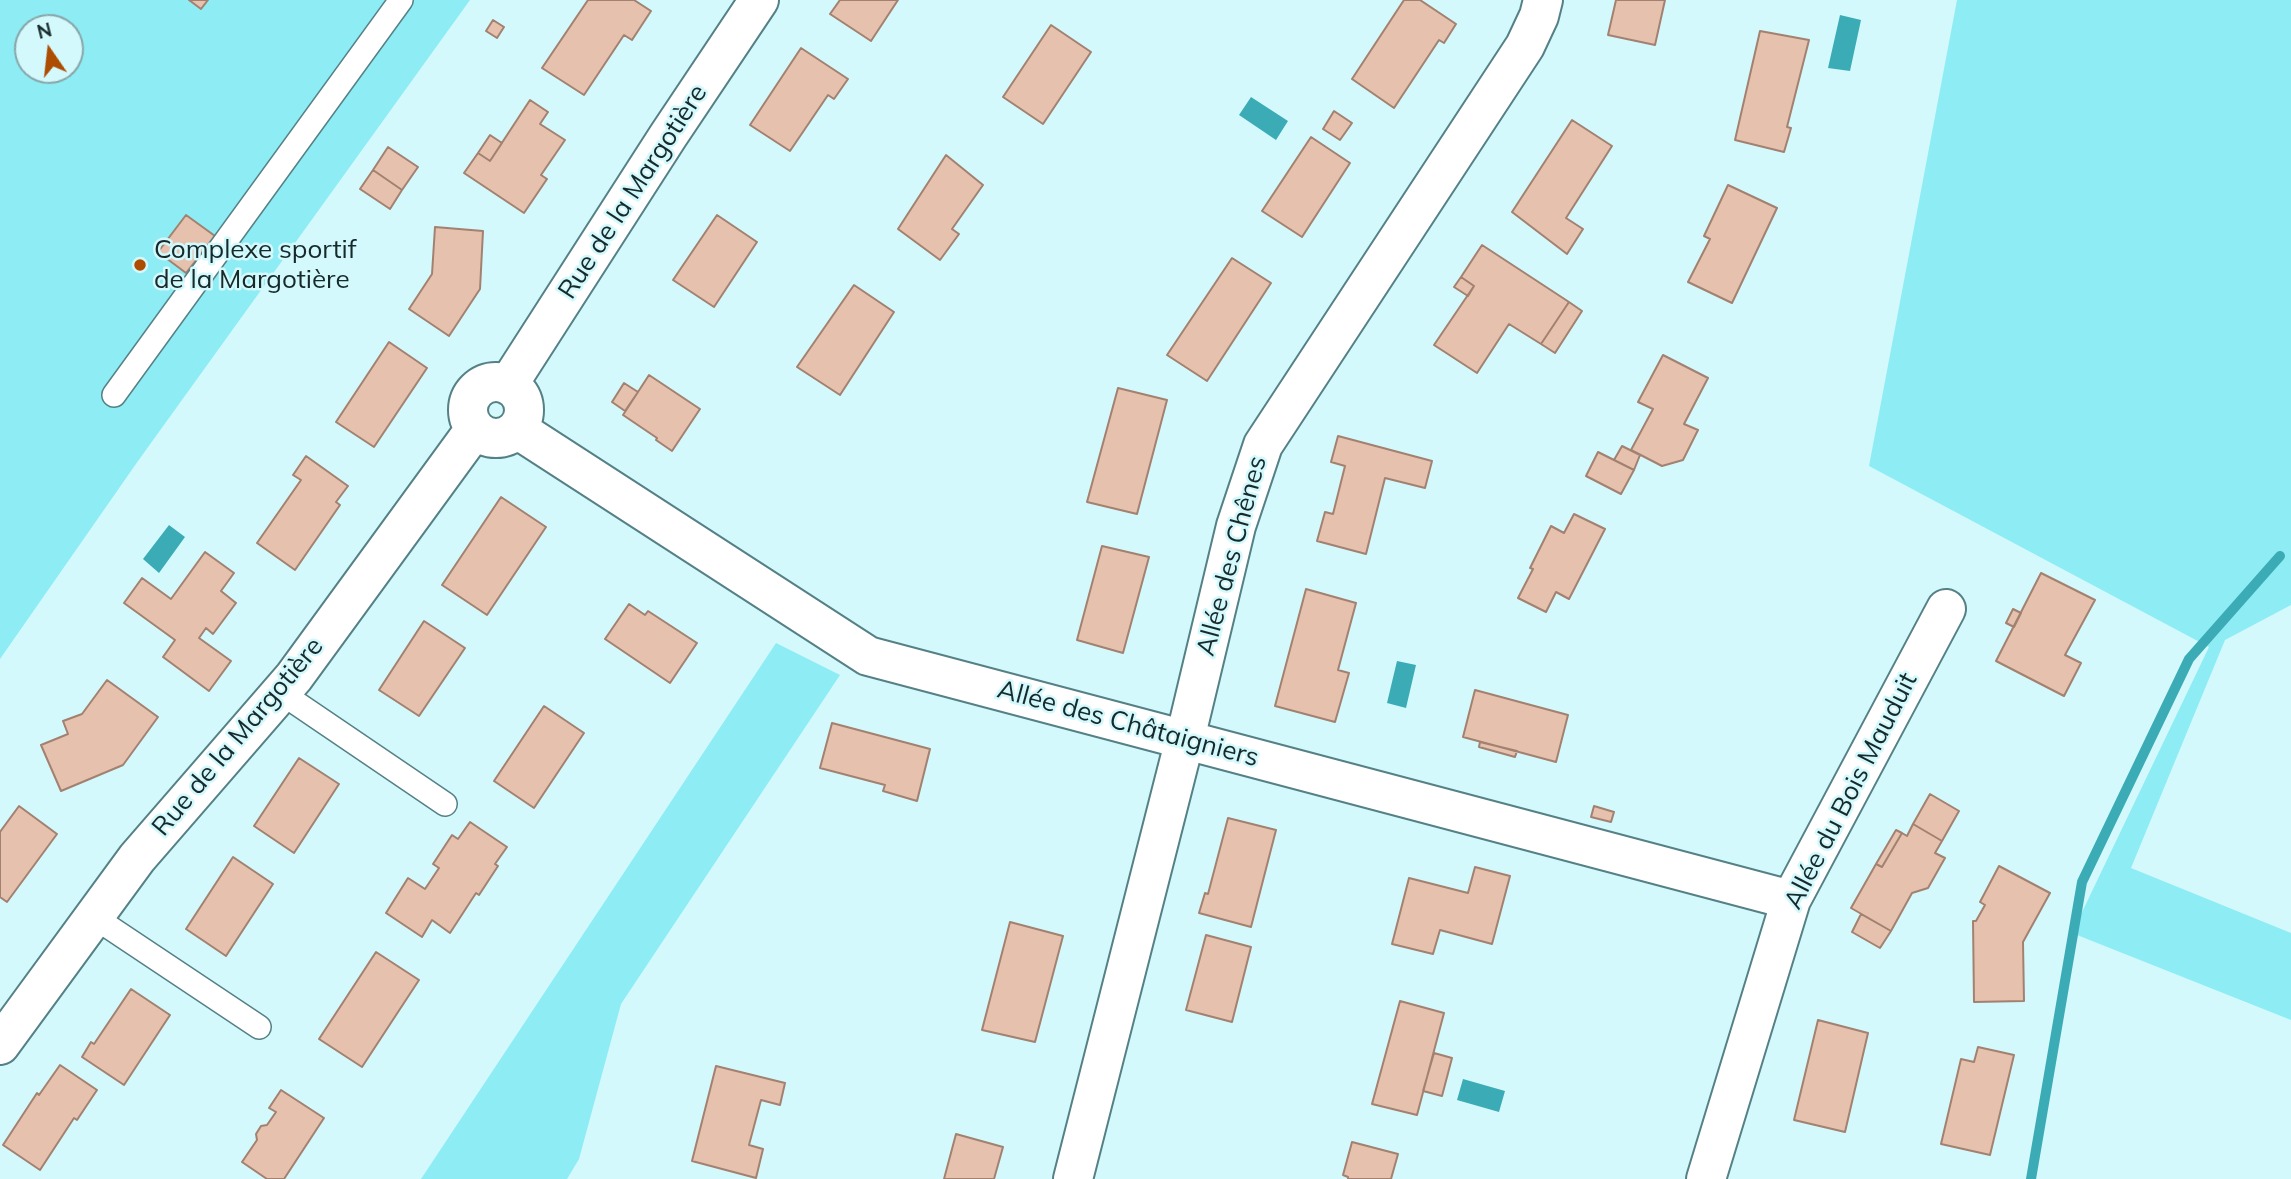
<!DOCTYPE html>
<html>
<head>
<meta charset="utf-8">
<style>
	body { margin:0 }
	#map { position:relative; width:2291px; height:1179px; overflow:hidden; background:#d3f9fc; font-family:Mulish,sans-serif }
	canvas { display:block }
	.north { position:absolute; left:14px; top:14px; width:70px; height:70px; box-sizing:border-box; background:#d3f9fc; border:2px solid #87a6a8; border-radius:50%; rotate:346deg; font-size:19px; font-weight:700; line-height:28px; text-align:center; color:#16292b }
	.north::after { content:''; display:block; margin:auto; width:24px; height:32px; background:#ad4d02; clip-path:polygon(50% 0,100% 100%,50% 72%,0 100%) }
</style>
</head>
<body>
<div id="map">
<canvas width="2291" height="1179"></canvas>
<div class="north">N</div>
</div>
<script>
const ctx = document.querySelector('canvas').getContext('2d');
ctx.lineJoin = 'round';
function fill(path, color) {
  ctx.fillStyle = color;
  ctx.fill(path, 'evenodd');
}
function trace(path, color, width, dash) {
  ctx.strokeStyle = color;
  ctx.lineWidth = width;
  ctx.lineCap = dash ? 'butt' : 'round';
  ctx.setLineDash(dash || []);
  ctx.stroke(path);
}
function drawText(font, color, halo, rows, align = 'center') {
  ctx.font = font + ' Mulish,sans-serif';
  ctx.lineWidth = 5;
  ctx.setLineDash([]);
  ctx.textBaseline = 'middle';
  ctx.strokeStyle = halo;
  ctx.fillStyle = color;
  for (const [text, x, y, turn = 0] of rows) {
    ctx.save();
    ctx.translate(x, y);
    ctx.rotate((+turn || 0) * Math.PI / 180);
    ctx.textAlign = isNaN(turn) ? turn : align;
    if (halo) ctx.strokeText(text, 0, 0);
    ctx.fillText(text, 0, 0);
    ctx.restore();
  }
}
fill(new Path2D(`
	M0,0h470l-332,461 -138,198zM28,28h42v42h-42z
	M1957,0h334v605l-66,35 -94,228 160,65v87l-219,-87 137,-286 -340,-181z
	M776,643l64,32 -219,329 -42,155 -12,20h-146z`), '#8eecf5');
fill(new Path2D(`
	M1840,15l21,5 -11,51 -22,-3z
	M1251,97l37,24 -12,19 -37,-25z
	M169,525l16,12 -26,36 -16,-14z
	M1397,661l19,4 -10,43 -19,-5z
	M1463,1079l42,12 -6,21 -42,-12z`), '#3bacb6');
trace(new Path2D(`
	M2031,1179l51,-297 107,-223 91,-103`), '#3bacb6', 10);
const building = new Path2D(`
	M189,0h19l-7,9z
	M588,0h46l17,11 -19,29 -8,-5 -40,60 -42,-27z
	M840,0h58l-27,41 -41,-27z
	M1404,0h16l36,24 -12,19 -5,-3 -45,68 -42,-29z
	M1616,0h49l-10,45 -47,-10z
	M493,20l11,7 -7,11 -11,-7z
	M1051,25l40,27 -48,72 -40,-27z
	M1760,31l49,9 -22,87 4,1 -7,24 -49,-12z
	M801,48l47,31 -14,20 -6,-4 -38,56 -40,-26z
	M530,100l18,12 -8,12 25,16 -24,35 6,4 -23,34 -60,-40 14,-20 12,8z
	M1334,111l18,12 -12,17 -17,-11z
	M1572,120l40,26 -46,72 17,11 -16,25 -55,-42z
	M490,135l12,8 -12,18 -12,-8z
	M1311,137l39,26 -48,74 -40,-26z
	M388,147l30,20 -16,23 -29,-20z
	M946,155l37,30 -31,44 7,5 -19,26 -42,-31z
	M373,170l29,20 -12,19 -30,-20z
	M1728,185l49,23 -45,95 -44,-21 22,-43 -6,-3z
	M186,215l29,21 -29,37 -28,-21z
	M717,215l40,27 -43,65 -41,-27z
	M435,227l48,4 -3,58 -31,47 -40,-27 23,-35z
	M1482,245l87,57 -28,42 -32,-20 -32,49 -43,-28 40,-59 -13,-9z
	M1232,258l39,25 -64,98 -40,-26z
	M1461,277l13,9 -6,10 -14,-9z
	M854,285l40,27 -54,83 -43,-28z
	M1569,302l13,9 -27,42 -14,-9z
	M389,342l38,26 -53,79 -38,-25z
	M1663,355l45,23 -24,46 14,6 -15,30 -21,6 -31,-16 22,-41 -15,-7z
	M649,375l51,34 -28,42 -16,-11 1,-2 -34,-23z
	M624,383l14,9 -13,19 -13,-9z
	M1118,388l49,12 -30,114 -50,-12z
	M1338,436l94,25 -7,27 -40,-10 -19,76 -49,-13 8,-29 8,2 12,-48 -14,-4z
	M1622,446l18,9 -6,15 -20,-10z
	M1598,452l36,18 -13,24 -35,-18z
	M306,456l42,30 -12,16 4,3 -45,65 -38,-27 44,-63 -8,-5z
	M501,497l45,30 -59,88 -45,-30z
	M1574,514l31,15 -36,70 -13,-7 -10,20 -28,-14 15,-29 -3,-1 21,-42 13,7z
	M1102,546l47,11 -26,96 -46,-13z
	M205,552l29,21 -13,18 15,12 -23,31 -7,-6 -7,10 32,23 -22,30 -46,-34 12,-17 -51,-37 18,-25 29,21z
	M2041,573l54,27 -30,55 16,8 -17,33 -68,-35z
	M1306,589l50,14 -18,67 11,3 -14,49 -60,-16z
	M629,604l16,11 3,-4 49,32 -27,40 -65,-44z
	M2013,609l8,4 -7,14 -8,-4z
	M424,621l41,27 -46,68 -40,-26z
	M107,680l51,37 -35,48 -62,26 -20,-46 27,-11 -5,-13 19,-7z
	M1475,690l93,25 -12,47 -93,-25z
	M544,706l40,27 -50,75 -40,-27z
	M832,723l98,26 -13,52 -34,-10 2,-6 -65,-17z
	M1480,742l37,9 -2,6 -36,-10z
	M299,758l40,26 -45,69 -40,-27z
	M1930,794l29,17 -17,30 -29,-17z
	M19,806l38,28 -50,68 -7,-5v-65z
	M1594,806l20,6 -3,10 -20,-5z
	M1228,818l48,12 -25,97 -52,-14 6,-20 3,1z
	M470,822l37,25 -12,17 3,2 -19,29 -3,-2 -26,40 -18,-13 -10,17 -36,-24 22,-35 17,11 14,-21 -6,-4 19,-29 6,4z
	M1913,824l29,17 -7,12 10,5 -17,30 -16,5 -21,38 -40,-23 25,-44 6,3 20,-34 5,3z
	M1896,830l6,3 -20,34 -6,-3z
	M233,857l40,27 -47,72 -40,-27z
	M1999,866l51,27 -27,49 1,59 -50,1 -1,-81h3l9,-16 -5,-3z
	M1475,867l35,9 -18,68 -52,-14 -7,24 -41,-10 17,-66 59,15z
	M1861,914l30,17 -11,17 -28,-16z
	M1010,922l53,14 -28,106 -53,-12z
	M1206,935l45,12 -19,75 -46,-12z
	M376,952l43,28 -57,87 -43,-28z
	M131,989l39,26 -46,70 -42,-28 9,-15 3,2z
	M1400,1001l44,12 -27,102 -45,-11z
	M1818,1020l50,13 -23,99 -51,-12z
	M1978,1047l36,8 -24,100 -49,-11 20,-85 13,3z
	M1434,1053l18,5 -10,38 -19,-5z
	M60,1065l37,25 -20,30 -3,-2 -34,52 -37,-25 34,-52 2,2z
	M716,1066l69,17 -5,22 -19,-5 -12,45 14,4 -7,29 -64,-17z
	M281,1090l43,28 -40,61h-17l-25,-17 15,-22 -1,-6 5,-8 6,-1 9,-13 -7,-4z
	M956,1134l47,13 -9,32h-50z
	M1352,1142l46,12 -7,25h-43v-2l-5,-2z`);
fill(building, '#e5c1ae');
trace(building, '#a38170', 2);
const lane = new Path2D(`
	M114,395l287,-395
	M280,692l165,112
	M94,917l165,110`);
const street = new Path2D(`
	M468 410a28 28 0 1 1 56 0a28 28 0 1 1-56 0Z
	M508,385l160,-249 91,-136
	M517,429l351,227 923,244
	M0,1045l137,-187 157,-181 181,-248
	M1073,1179l112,-440 51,-213 27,-81 262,-399 14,-30 4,-16
	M1706,1179l85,-279 155,-291`);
trace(lane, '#558186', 26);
trace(street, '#558186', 42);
trace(lane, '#fff', 23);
trace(street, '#fff', 38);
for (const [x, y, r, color] of [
	[140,265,7,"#ad4d02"]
]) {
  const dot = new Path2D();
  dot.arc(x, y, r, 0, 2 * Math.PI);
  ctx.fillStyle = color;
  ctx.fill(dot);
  trace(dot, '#d3f9fc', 2.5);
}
drawText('26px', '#16292b', '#d3f9fc', [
	["Rue de la Margotière",633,192,-57],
	["Allée des Chênes",1232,556,-75],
	["Allée des Châtaigniers",1128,724,15],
	["Rue de la Margotière",238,737,-50],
	["Allée du Bois Mauduit",1851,791,-63]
]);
drawText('26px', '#16292b', '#d3f9fc', [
	["Complexe sportif",154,250],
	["de la Margotière",154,280]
], 'left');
</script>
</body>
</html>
